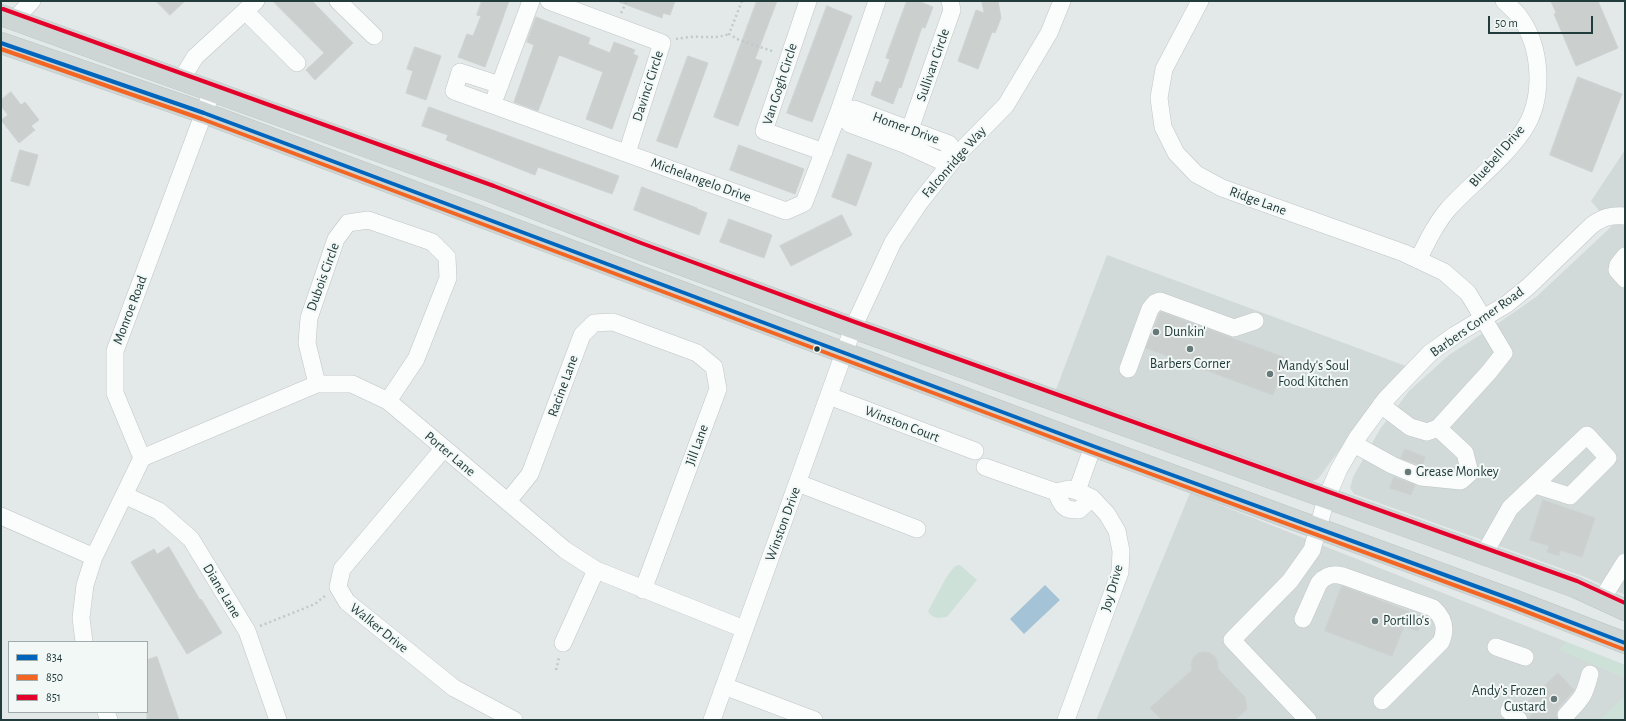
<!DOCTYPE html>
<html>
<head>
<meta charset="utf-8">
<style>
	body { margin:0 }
	#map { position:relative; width:1626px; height:721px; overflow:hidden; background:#e3e9e8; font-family:"Alegreya Sans",sans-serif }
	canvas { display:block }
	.frame { position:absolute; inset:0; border:2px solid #223b3b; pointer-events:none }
	.legend { position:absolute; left:8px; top:641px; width:140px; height:72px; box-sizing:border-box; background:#f2f8f6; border:1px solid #9facab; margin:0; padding:5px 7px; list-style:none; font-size:12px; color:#223b3b }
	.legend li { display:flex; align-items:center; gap:8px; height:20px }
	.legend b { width:20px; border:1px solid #9facab }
	.scale { position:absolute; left:1488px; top:16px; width:105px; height:18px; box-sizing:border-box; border:2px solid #223b3b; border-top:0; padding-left:5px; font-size:12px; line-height:14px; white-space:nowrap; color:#223b3b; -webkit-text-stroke:3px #f2f8f6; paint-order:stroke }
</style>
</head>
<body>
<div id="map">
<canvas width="1626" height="721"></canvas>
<div class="frame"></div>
<ul class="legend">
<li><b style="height:5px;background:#0065bd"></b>834</li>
<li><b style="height:5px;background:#f26522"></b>850</li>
<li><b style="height:5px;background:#e4002b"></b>851</li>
</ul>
<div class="scale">50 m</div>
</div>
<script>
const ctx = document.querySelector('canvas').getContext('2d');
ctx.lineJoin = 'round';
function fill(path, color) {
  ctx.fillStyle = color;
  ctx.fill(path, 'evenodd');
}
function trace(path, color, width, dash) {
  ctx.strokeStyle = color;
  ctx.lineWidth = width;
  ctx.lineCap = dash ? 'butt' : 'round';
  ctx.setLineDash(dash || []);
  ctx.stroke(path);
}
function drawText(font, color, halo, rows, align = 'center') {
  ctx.font = font + ' "Alegreya Sans",sans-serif';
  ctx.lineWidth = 4;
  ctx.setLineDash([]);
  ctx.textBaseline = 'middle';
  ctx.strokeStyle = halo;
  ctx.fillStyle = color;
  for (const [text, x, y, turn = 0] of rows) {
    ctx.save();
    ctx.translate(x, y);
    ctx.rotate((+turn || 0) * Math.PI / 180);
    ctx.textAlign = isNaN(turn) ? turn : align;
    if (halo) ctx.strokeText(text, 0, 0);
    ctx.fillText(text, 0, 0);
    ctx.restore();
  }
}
fill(new Path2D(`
	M1625,150v445l-40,-18 -231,-83 -4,-6 3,-11 27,-48 29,-38 40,-36 51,-33 36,-25 76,-71 -21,-25z
	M1107,255l299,111 -34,40 -54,73 -13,5 -250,-92z
	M1190,493l435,172v55h-529z`), '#d2dad9');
fill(new Path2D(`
	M960,565l17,15 -30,37c-8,1 -14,3 -19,-6l19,-35 8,-10z
	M1566,642l59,23v13l-66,-28z
	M1625,696v24h-25z`), '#cde1d9');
fill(new Path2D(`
	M1045,585l15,15 -36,34 -14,-15z`), '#a5c3d6');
const building = new Path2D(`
	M156,1h29l-15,14z
	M273,1h39l41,42 -38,37 -9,-10 18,-17z
	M482,1h27l-24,66 -27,-10 9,-23 6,2 8,-20 -4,-1z
	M619,1h56l-5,14 -7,-2 -1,5 -43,-16z
	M757,1h20l-22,58 7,2 -24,65 -24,-9z
	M907,1h11l15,6 -8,21 -3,-1 -21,61 -2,-1 -6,17 -22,-9 5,-14 5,2 9,-24 -4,-1z
	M982,1h16l3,17 -6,15 -3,-1 -14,37 -20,-8 18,-51 8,3z
	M1551,1h47l20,47 -42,18 -22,-52 2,-1z
	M827,6l25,10 -40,106 -25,-9z
	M536,17l54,21 -2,6 22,9 4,-11 21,8 -2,4 5,2 -26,73 -26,-10 17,-47 -44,-17 -21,56 -24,-9 20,-57 -7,-3z
	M415,47l26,9 -15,44 -20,-7 7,-22 -6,-2z
	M688,56l20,7 -31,85 -20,-7z
	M1578,77l44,17 -30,78 -42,-17z
	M11,92l10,13 4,-3 14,18 -8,6 4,4 -16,13 -18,-23 7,-5 -7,-9v-6z
	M429,107l190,69 -7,18 -74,-27 -3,8 -89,-35 2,-5 -26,-9z
	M739,145l65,24 -9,25 -65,-24z
	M20,150l18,5 -9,31 -18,-5z
	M848,154l24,9 -16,43 -24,-9z
	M642,187l55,21v1l10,4 -8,22 -65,-25z
	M842,215l10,20 -61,31 -11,-20z
	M729,219l43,16 -8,23 -44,-16z
	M1161,312l125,46 -13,37 -127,-47z
	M1405,449l20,8 -3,9 -21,-8z
	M1394,477l21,8 -4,10 -21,-7z
	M1543,500l52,18 -13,39 -22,-7 -1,6 -12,-4 2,-6 -19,-6z
	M169,547l31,53 1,-1 21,34 -35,21 -56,-92 23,-13 3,5z
	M1342,586l81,31 -5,14 -14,-5 -12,30 -67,-25z
	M1204,652l6,1 5,4 3,5v7l27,28 2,12 -12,11h-73l-12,-12 42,-38 -1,-6 2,-6 5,-5z
	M157,657l22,63h-32v-60z
	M1558,673l16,17 -16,18 -2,5 2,7h-29v-2l6,-7 -8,-8z`);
fill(building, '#cbd0cf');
trace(building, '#ccd2d1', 1);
const minor = new Path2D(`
	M338,1l36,35
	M549,1l113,42 -35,110
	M808,1l-44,130 60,21
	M1200,1l-36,68 -5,29 4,29 13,26 20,21 26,14 182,65 40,19 24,21 36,60 -15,19 -51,56 -11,4 -17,-5 -29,-22
	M245,11l52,52
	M14,20l18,-19
	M181,80l14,-23 61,-56
	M500,85l-40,-13 -6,19 332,120 18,-8 35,-92 38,-110
	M496,95l35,-94
	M854,109l95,35 8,11 -18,5 -35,-16 -54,-20 -11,-13z
	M910,129l42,-119 -2,-9
	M1625,256l-7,9 -1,5 8,9
	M1418,260c9,-18 18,-37 31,-52 24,-26 54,-48 74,-77 22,-32 19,-84 -4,-115 -4,-5 -10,-10 -15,-15
	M1128,369l22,-60 5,-6 5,-2 74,27 21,-7
	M317,384l-10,-41 2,-25 27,-79 12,-16 20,-3 64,22 15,15 1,21 -32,81 -28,42
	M829,396l146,55
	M1354,444l38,21 29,12 40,4 9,-8 -5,-20 -27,-25
	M444,448l-102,121 -4,18 9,15 107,86 60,32
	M142,458l175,-74h35l36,17 177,149 31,20 148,59
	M985,467l71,25 13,-3 8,2
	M798,483l119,46
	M1056,492c6,13 7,19 23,18l13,-12
	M124,495l35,16 32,28 56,92 31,89
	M508,501l22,-27 52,-139 12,-12 19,-1 84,31 17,14 4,22 -75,201
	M1,516l93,41
	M1484,554l26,-46 77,-73 21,23 -38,38 -35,-11
	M1602,599l23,-37
	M1303,619l16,-36c7,-8 14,-10 24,-7l90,32c11,10 14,20 8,34l-59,59
	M84,642l-3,-24 4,-33 9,-28 48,-99 -27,-65v-42l97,-260
	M563,643l33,-73
	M1496,647l29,10
	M724,686l90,34
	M1509,711l10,9
	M106,712l3,8
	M1566,715c16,-17 18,-18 24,-41
	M712,720l141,-392 40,-86 27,-40 37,-47 49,-50 43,-72 13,-32
	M1066,720l54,-148 1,-21 -4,-20 -10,-17 -15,-16 -15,-7 16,-45
	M1308,720l-76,-80 58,-59 22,-31 14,-51 13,-30 18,-31 28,-38 45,-47 25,-18 52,-31 22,-18 63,-61c11,-8 19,-10 33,-9`);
const major = new Path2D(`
	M1,15l491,177 147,57 214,79 722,259 50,23
	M1,43l203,70 889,333 423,155 109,42`);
trace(minor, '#c0c6c5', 18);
trace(major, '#bcc5c5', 22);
trace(new Path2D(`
	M742,1l-13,33 10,6 36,12
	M621,13l6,-12
	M676,39c7,-1 16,-3 23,-2 11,0 19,1 30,-3
	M260,626l55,-22 11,-9
	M556,670l3,-12`), '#c0c9c8', 2.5, [2, 3]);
trace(minor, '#fbfcfc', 17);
trace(major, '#ced5d5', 21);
trace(new Path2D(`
	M1,43l203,70 889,333 423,155 109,42`), '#0065bd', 4);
trace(new Path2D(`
	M1,49l201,70 889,333 423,155 109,42`), '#f26522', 4);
trace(new Path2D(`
	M3,9l491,177 147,57 214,79 722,259 48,22`), '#e4002b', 4);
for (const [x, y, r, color] of [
	[1156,332,4,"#667878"],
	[817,349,3.5,"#223b3b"],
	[1190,349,4,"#667878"],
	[1270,374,4,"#667878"],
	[1408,472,4,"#667878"],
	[1375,621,4,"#667878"],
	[1554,699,4,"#667878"]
]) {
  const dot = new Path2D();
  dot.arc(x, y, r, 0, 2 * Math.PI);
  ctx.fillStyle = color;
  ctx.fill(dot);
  trace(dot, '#f2f8f6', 1.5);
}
drawText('14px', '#223b3b', '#f2f8f6', [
	["Sullivan Circle",933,65,-71],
	["Van Gogh Circle",780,84,-72],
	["Davinci Circle",648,86,-72],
	["Homer Drive",906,128,20],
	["Bluebell Drive",1497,156,-49],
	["Falconridge Way",954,162,-49],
	["Michelangelo Drive",701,180,20],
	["Ridge Lane",1258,201,20],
	["Dubois Circle",323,277,-70],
	["Monroe Road",130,310,-69],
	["Barbers Corner Road",1477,322,-35],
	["Racine Lane",563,386,-70],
	["Winston Court",902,424,21],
	["Jill Lane",697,445,-70],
	["Porter Lane",450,454,40],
	["Winston Drive",783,524,-70],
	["Joy Drive",1112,588,-74],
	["Diane Lane",222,591,59],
	["Walker Drive",379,628,39]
]);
drawText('14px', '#223b3b', '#f2f8f6', [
	["Dunkin'",1164,332],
	["Barbers Corner",1190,364,"center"],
	["Mandy's Soul",1278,366],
	["Food Kitchen",1278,382],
	["Grease Monkey",1416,472],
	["Portillo's",1383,621],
	["Andy's Frozen",1546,691,"right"],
	["Custard",1546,707,"right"]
], 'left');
</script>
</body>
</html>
